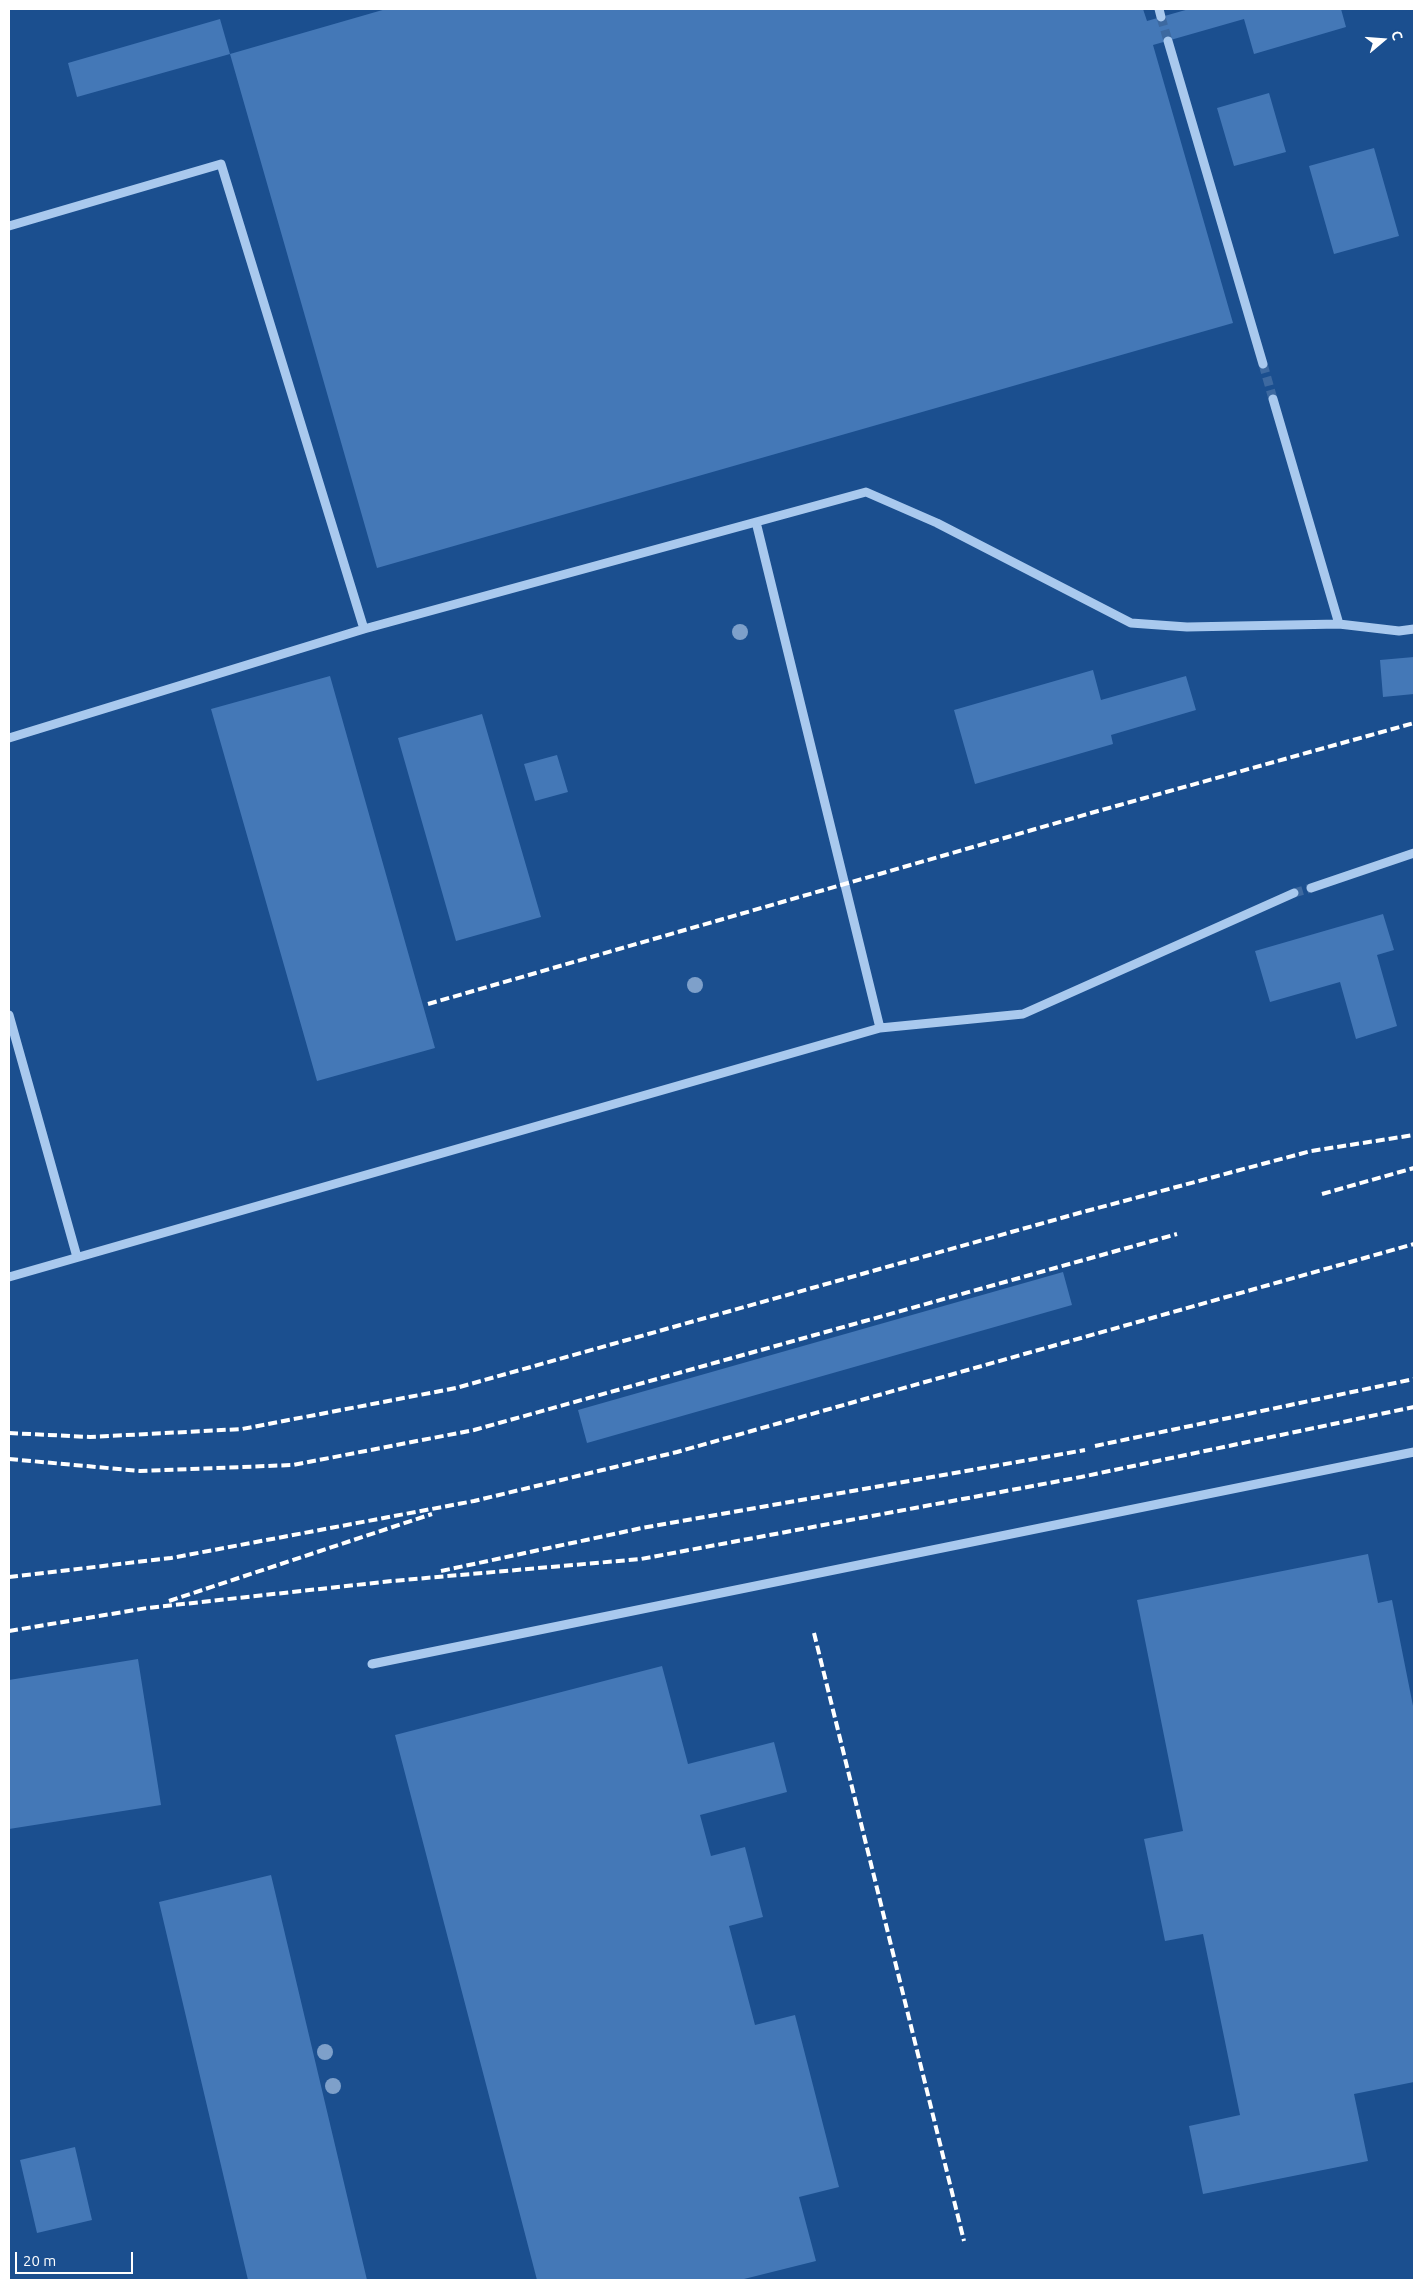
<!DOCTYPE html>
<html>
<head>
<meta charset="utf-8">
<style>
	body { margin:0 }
	#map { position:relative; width:1423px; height:2289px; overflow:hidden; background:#1b4f8f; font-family:Ubuntu,sans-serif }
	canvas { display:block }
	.frame { position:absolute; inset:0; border:10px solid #fff; pointer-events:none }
	.north { position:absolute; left:1358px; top:15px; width:50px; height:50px; -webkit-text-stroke:4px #1b4f8f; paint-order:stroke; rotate:72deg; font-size:14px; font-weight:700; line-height:20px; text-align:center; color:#fff }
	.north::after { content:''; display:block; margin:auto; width:18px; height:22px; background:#fff; clip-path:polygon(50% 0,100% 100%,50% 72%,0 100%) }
	.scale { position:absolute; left:15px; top:2252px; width:118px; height:22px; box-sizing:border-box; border:2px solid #fff; border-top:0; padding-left:6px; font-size:15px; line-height:18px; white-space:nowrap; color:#fff; -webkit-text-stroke:4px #1b4f8f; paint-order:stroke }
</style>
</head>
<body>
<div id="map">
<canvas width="1423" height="2289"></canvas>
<div class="frame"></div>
<div class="north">С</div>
<div class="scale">20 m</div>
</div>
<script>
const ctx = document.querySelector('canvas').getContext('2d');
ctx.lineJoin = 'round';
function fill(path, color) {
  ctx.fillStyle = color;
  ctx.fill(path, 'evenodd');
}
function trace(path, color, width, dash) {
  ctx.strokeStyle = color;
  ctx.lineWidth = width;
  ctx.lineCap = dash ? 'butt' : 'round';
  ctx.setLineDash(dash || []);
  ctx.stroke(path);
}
fill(new Path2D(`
	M386,9h757l4,12 42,-12h152l5,18 -92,27 -10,-35 -91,26 80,278 -856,245 -147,-514 -153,43 -9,-34 152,-44 10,35z
	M1269,93l17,59 -52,14 -17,-58z
	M1374,148l25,88 -65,18 -25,-88z
	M1414,657v37l-31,3 -3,-37z
	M1093,670l8,30 85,-24 10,34 -85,25 2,9 -138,40 -21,-74z
	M330,676l105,372 -118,33 -106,-372z
	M482,714l59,203 -85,24 -58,-203z
	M557,755l11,37 -33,9 -11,-37z
	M1383,914l11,36 -17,5 20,71 -41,13 -16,-57 -70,20 -15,-51z
	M1063,1272l9,33 -485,138 -9,-33z
	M1368,1554l10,49 14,-3 22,111v371l-60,12 14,67 -165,33 -14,-68 51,-11 -37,-181 -38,7 -21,-102 39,-8 -46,-231z
	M138,1659l23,146 -152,24v-149z
	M662,1666l26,98 86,-22 13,50 -87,23 11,41 34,-9 18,70 -34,9 26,99 40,-10 44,172 -40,10 17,64 -76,19h-203l-142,-545z
	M271,1875l96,405h-119l-89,-378z
	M75,2147l17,73 -55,13 -17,-73z`), '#4478b7');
trace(new Path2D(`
	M1161,17l7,24
	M1263,364l10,35
	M1294,893l17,-5`), '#3d69a0', 9, [9, 4.5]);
trace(new Path2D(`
	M1159,9l2,8
	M1168,41l95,323
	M9,226l212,-62 143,465
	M1273,399l66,225
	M756,522l124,506
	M9,738l355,-109 502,-137 71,31 194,100 56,4 152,-3 60,7 15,-2
	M1311,888l103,-35
	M9,1015l68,242
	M9,1277l871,-249 143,-14 271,-121
	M372,1664l1042,-212`), '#a9c9ee', 9);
trace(new Path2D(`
	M428,1004l670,-193 316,-88
	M1322,1194l92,-26
	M9,1433l81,4 152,-8 214,-41 623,-175 232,-62 103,-16
	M1095,1446l319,-67
	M9,1459l131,12 153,-6 181,-35 703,-196
	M441,1571l201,-43 443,-78
	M9,1577l162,-19 303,-57 203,-49 737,-208
	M169,1601l263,-87
	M9,1631l138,-23 245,-27 249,-22 440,-82 333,-70
	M814,1633l150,608`), '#fff', 4, [9, 4]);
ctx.fillStyle = '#7ea0ca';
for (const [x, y] of [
	[740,632],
	[695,985],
	[325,2052],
	[333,2086]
]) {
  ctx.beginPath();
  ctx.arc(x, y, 8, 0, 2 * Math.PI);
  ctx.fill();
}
</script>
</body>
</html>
